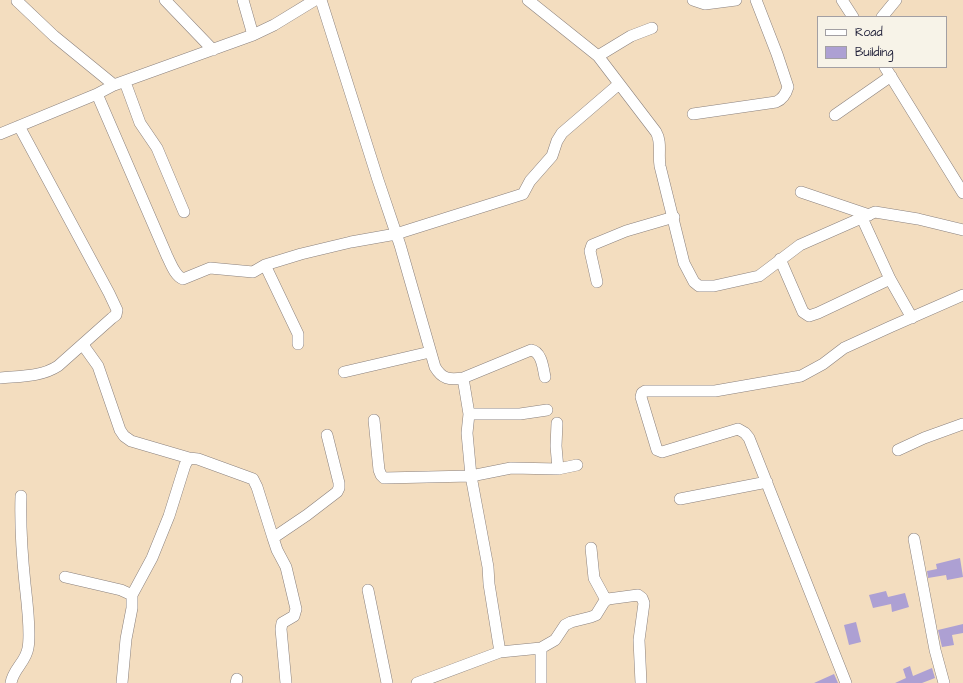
<!DOCTYPE html>
<html>
<head>
<meta charset="utf-8">
<style>
	body { margin:0 }
	#map { position:relative; width:963px; height:683px; overflow:hidden; background:#f3ddbf; font-family:"Architects Daughter",sans-serif }
	canvas { display:block }
	.legend { position:absolute; left:817px; top:16px; width:130px; height:52px; box-sizing:border-box; background:#f7f3e8; border:1px solid #a29fa3; margin:0; padding:5px 7px; list-style:none; font-size:12px; color:#22223b }
	.legend li { display:flex; align-items:center; gap:8px; height:20px }
	.legend b { width:20px; border:1px solid #a29fa3 }
</style>
</head>
<body>
<div id="map">
<canvas width="963" height="683"></canvas>
<ul class="legend">
<li><b style="height:5px;background:#fff"></b>Road</li>
<li><b style="height:11px;background:#ada0d3"></b>Building</li>
</ul>
</div>
<script>
const ctx = document.querySelector('canvas').getContext('2d');
ctx.lineJoin = 'round';
function fill(path, color) {
  ctx.fillStyle = color;
  ctx.fill(path, 'evenodd');
}
function trace(path, color, width, dash) {
  ctx.strokeStyle = color;
  ctx.lineWidth = width;
  ctx.lineCap = dash ? 'butt' : 'round';
  ctx.setLineDash(dash || []);
  ctx.stroke(path);
}
fill(new Path2D(`
	M960,558l3,19 -16,3 -1,-5 -18,3 -1,-7 10,-2 -1,-5z
	M886,591l2,6 17,-4 4,14 -17,5 -1,-8 -18,4 -4,-13z
	M856,622l5,20 -12,3 -5,-20z
	M963,624v9l-11,2 2,10 -12,2 -4,-17z
	M910,666l3,10 19,-8 3,10 -13,5h-27l11,-5 -3,-9z
	M834,674l4,9h-24z`), '#ada0d3');
const minor = new Path2D(`
	M165,0l48,50
	M243,0l10,35
	M321,0l57,180 22,65 35,122c7,12 14,13 28,11l6,36 -2,19 4,43 17,91 1,17 11,68 41,-4v35
	M528,0l70,56 58,76c6,10 2,22 4,34l24,97 10,19 5,4h15l45,-10 41,-31 75,-33 43,7 45,11
	M693,0l12,4 31,-4
	M842,0l11,17
	M17,1l37,35 60,49
	M882,17l14,-17
	M598,56l33,-20 21,-8
	M885,67l78,126
	M125,82l15,41 17,25 27,64
	M97,94l70,162c4,8 8,20 16,23l27,-11 43,4 12,-7 36,-11 50,-12 45,-8 127,-40 7,-13 22,-25 5,-15 5,-8 57,-49
	M693,114l83,-12c7,-3 10,-8 12,-15l-11,-33 -21,-54
	M835,115l56,-39
	M0,134l97,-40 17,-9 139,-50 21,-10 41,-25
	M801,192l68,23
	M862,218l28,61 22,39
	M780,259l23,53 6,4 9,-3 72,-34
	M265,265l33,69v10
	M597,282l-7,-31 2,-6 34,-14 48,-14
	M83,345l15,21 22,64 4,6 7,5 58,17
	M344,372l86,-20
	M0,378c20,-2 41,-1 58,-12l54,-48 4,-3 1,-5 -8,-17 -90,-167
	M463,378l68,-28c11,2 12,18 14,27
	M469,414h51l27,-4
	M374,420l5,50 2,5 3,3 87,-2 40,-8 47,1 19,-4
	M557,423l-1,23 2,23
	M898,450l26,-12 39,-14
	M680,499l87,-17
	M273,538l4,12 9,17 10,42 -2,7 -12,7 -1,6 5,54
	M914,539l21,111 9,33
	M591,548l3,30 12,22
	M65,577l56,13 11,5v13l-6,31 -4,44
	M368,590l19,93
	M132,595l20,-37 17,-42 16,-51 4,-7 9,1 55,20 4,8 16,51 34,-23 30,-23 2,-4v-5l-12,-48
	M541,648l14,-8 10,-15 6,-3 20,-5 5,-2 8,-13 4,-3 30,-4 4,3 2,5 -5,37 2,43
	M11,683c2,-14 15,-21 17,-35 3,-16 -1,-46 -3,-64 -3,-29 -5,-58 -4,-88
	M236,683l1,-4
	M417,683l83,-31
	M846,683l-97,-245 -4,-5 -7,-4 -76,23 -5,-2 -16,-53 1,-4 3,-2h70l86,-15 22,-12 21,-16 46,-21 73,-32`);
trace(minor, '#8a807d', 12);
trace(minor, '#fff', 11);
</script>
</body>
</html>
